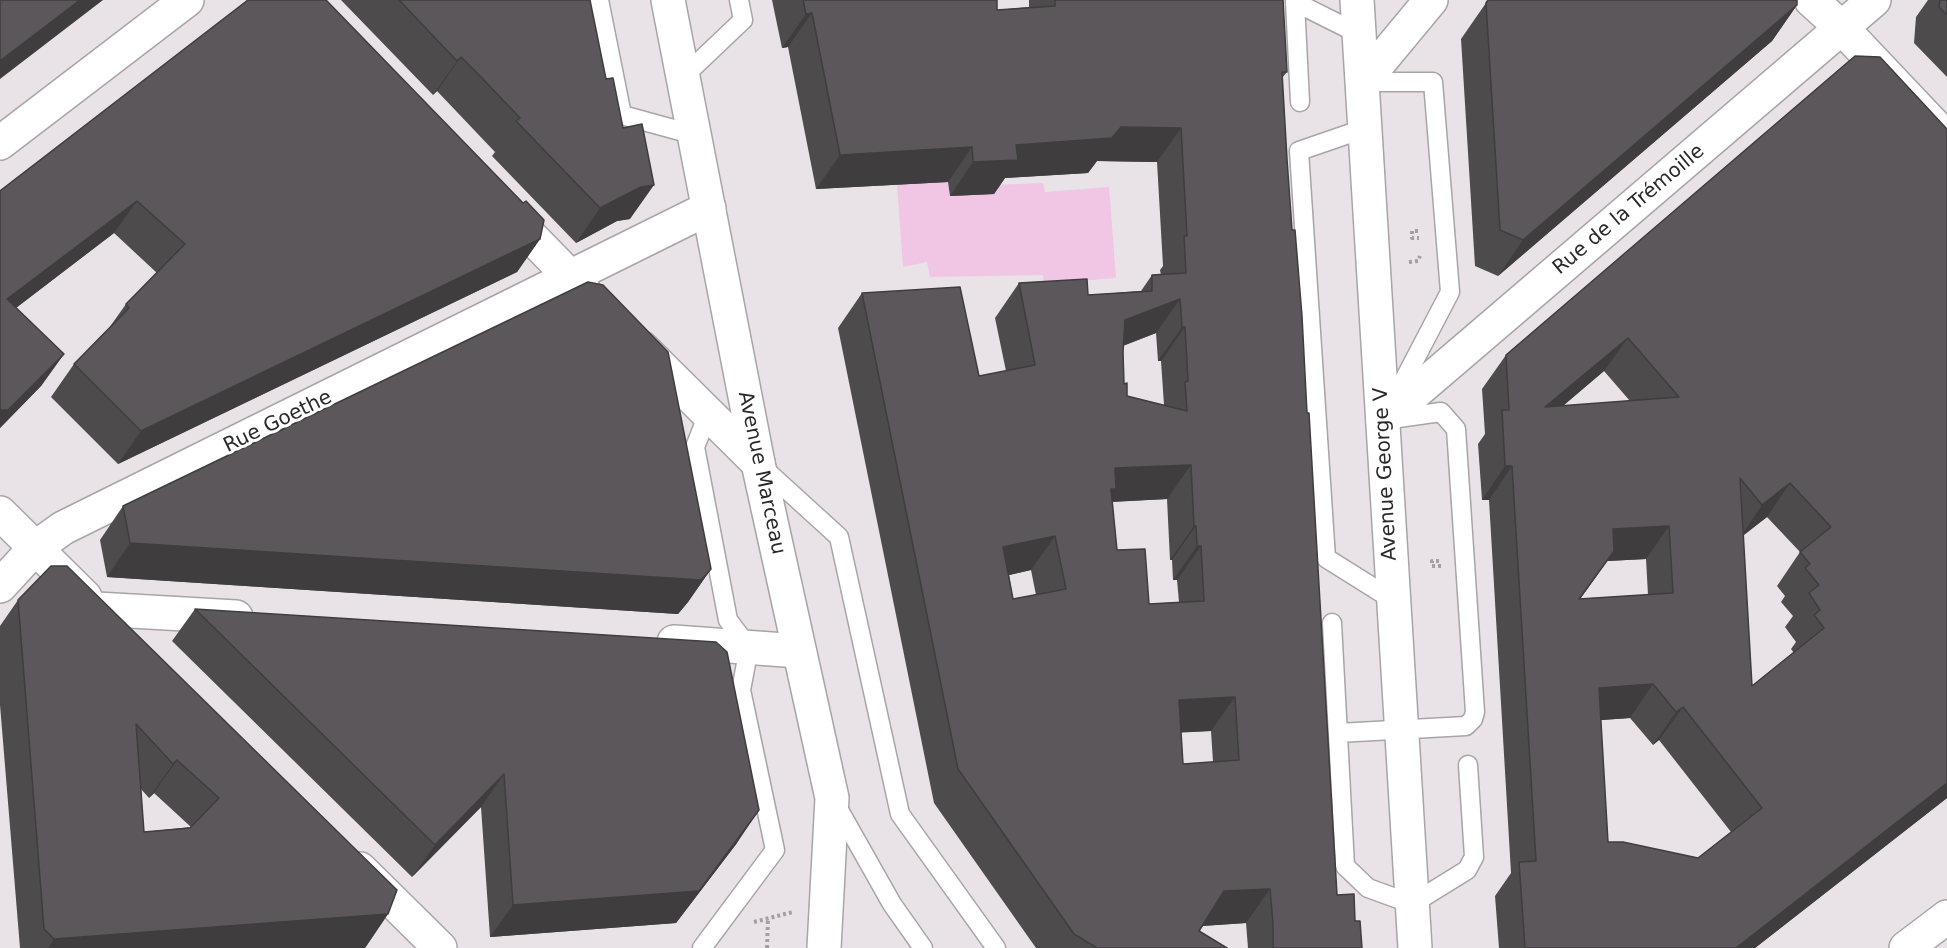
<!DOCTYPE html>
<html>
<head>
<meta charset="utf-8">
<style>
	body { margin:0 }
	canvas { display:block; background:#e9e3e7 }
</style>
</head>
<body>
<canvas width="1947" height="948"></canvas>
<script>
const ctx = document.querySelector('canvas').getContext('2d');
ctx.lineJoin = 'round';
function fill(path, color) {
  ctx.fillStyle = color;
  ctx.fill(path, 'evenodd');
}
function trace(path, color, width, dash) {
  ctx.strokeStyle = color;
  ctx.lineWidth = width;
  ctx.lineCap = dash ? 'butt' : 'round';
  ctx.setLineDash(dash || []);
  ctx.stroke(path);
}
function drawText(font, color, halo, rows, align = 'center') {
  ctx.font = font + ' "DejaVu Sans",sans-serif';
  ctx.lineWidth = 6;
  ctx.setLineDash([]);
  ctx.textBaseline = 'middle';
  ctx.strokeStyle = halo;
  ctx.fillStyle = color;
  for (const [text, x, y, turn = 0] of rows) {
    ctx.save();
    ctx.translate(x, y);
    ctx.rotate((+turn || 0) * Math.PI / 180);
    ctx.textAlign = isNaN(turn) ? turn : align;
    if (halo) ctx.strokeText(text, 0, 0);
    ctx.fillText(text, 0, 0);
    ctx.restore();
  }
}
fill(new Path2D(`
	M948,181l2,15 43,-11 50,-2 2,9 64,-5 7,91 -72,6 -1,-9 -113,2 -3,-15 -24,5 -6,-83z`), '#f0c6e4');
const lane = new Path2D(`
	M599,0l23,115 73,20
	M1299,0l-4,2 5,100
	M1295,2l64,32
	M683,77l60,-57 -4,-20
	M1363,82h70l17,210 -58,111
	M1366,128l-67,23 27,407 67,42
	M761,466l78,71 61,277 96,134
	M1332,623l13,243 23,22 44,16 55,-34 7,-13 -6,-92
	M1338,733l128,-7 7,-7 2,-7 -19,-283 -15,-17 -50,7
	M835,803l57,101 31,44
	M702,948l73,-98 -34,-160 8,-42 -21,-28 -33,-173 13,-33`);
const street = new Path2D(`
	M1811,0l31,28 105,111
	M1363,82l68,-82
	M0,143l187,-143
	M507,212l77,79
	M642,348l116,115
	M1383,420l491,-420
	M0,513l85,84
	M0,586l35,-38 28,-20 646,-320
	M97,609l139,8
	M674,642l125,9
	M360,869l80,79`);
const secondary = new Path2D(`
	M668,0l90,463 74,335 -8,150
	M1357,0l58,948
	M1906,948l41,-31`);
trace(lane, '#a9a4a7', 21);
trace(street, '#a9a4a7', 36);
trace(secondary, '#a9a4a7', 36);
trace(new Path2D(`
	M1418,231h-6v7h7
	M1409,262l9,-1 2,-5
	M1439,561h-7v5h9
	M754,922l39,-10
	M767,948l1,-30`), '#a49fa2', 4, [3, 3]);
trace(lane, '#fff', 18);
trace(street, '#fff', 33);
trace(secondary, '#fff', 33);
fill(new Path2D(`
	M341,0h249l40,219 -13,2 -41,22 -84,-87 3,-4 -58,-61 -4,4z
	M772,0h225v10l32,-3v-7h254l4,72 -5,6 5,81 50,736 18,26 7,27h-114l-2,-25 -43,3 -4,5 28,17h-191l-102,-145 -96,-475 24,-35 117,83 27,-5 -11,-53 24,-35 69,12 53,-4 11,-16h9l-1,-5 3,-4 -6,-104 -60,-1 -9,12 -83,5 -11,16 -44,2 -2,-14 -132,7 -28,-142 -6,1zM1156,333l2,28h3l3,44 -37,-9 -3,-12 -1,-38zM1167,499l3,61h2l1,20h4l2,22 -30,2 -32,-54 -5,-48zM1031,570l5,25 -23,4 -4,-24zM1211,731l2,31 -30,2 -2,-32z
	M1488,0l309,5 -25,36 -274,235 -23,-10 -14,-227z
	M1928,0h19v77l-33,-34 2,-26z
	M1855,56l92,742 -192,150h-256l-4,-52 16,-23 -22,-373h-7l-4,-56 7,-10 -3,-45 24,-34zM1604,371l26,30 -67,5zM1767,517l33,35 -23,34 8,10 -4,6 12,14 -8,11 11,15 -5,7 3,4 -42,33 -9,-151zM1646,559l2,36 -68,4 27,-38zM1630,718l23,27 6,-5 72,92 -33,26 -90,-16 -8,-122z
	M0,191l523,12 17,36 -23,33 -399,192 -67,-67 23,-33 35,-36 17,-24 31,-31 -43,-40 -98,75 48,46 -23,32 -41,42z
	M123,506l588,63 -23,33 -10,12 -571,-37 -7,-37z
	M18,600l370,314 -23,34h-345l-20,-243v-79zM141,789l8,9 5,-5 37,34 -47,5z
	M195,609l542,234 -61,80 -186,14 -9,-130 -69,70 -240,-236z`), '#4e4b4d');
fill(new Path2D(`
	M80,0h23l-103,79v-18z
	M1797,5l-25,36 -274,235 25,-36z
	M812,13l-24,34 -6,1 24,-34z
	M461,57l-24,34 -4,4 24,-34z
	M1121,127l60,1 -24,34 -60,-1 -9,12 -83,5 -11,16 -44,2 23,-34 43,-17z
	M972,147l-24,35 -132,7 24,-34z
	M654,185l-24,34 -13,2 -41,22 24,-35 41,-21z
	M137,201l-23,32 -114,87 7,-21z
	M540,239l-23,33 -399,192 23,-33z
	M1180,299l-24,34 -55,21 24,-34z
	M1182,327h3l-24,34h-3z
	M1628,338l-24,33 -82,69 23,-33z
	M64,354l-23,32 -41,42v-18z
	M1191,465l-24,34 -60,3 8,-34z
	M1505,466h7l-23,34h-7z
	M1790,483l-23,34 -28,22 23,-34z
	M1194,526h2l-24,34h-2z
	M1669,526l-23,33 -39,2 -51,72 57,-104z
	M1055,536l-24,34 -52,12 24,-35z
	M130,543l581,26 -23,33 -10,12 -571,-37z
	M1197,546h4l-24,34h-4z
	M1653,684l-23,34 -55,4 24,-34z
	M1235,697l-24,34 -56,3 24,-34z
	M1683,707l-24,33 -6,5 23,-33z
	M177,760l-23,33 -5,5 24,-34z
	M504,774l-23,33 -69,70 23,-32z
	M1947,783v15l-192,150h-19z
	M759,810l-22,33 -61,80 -186,14 23,-32z
	M1270,889l-24,34 -46,3 24,-35z
	M388,914l-23,34h-317l6,-9z`), '#403d3f');
const building = new Path2D(`
	M0,0h80l-80,61z
	M248,0h78l197,203 3,-2 18,19 -4,19 -399,192 -67,-67 55,-56 -3,-4 59,-60 -48,-43 -130,98 57,55 -56,56h-8v-219z
	M399,0h191l16,79 7,-1 10,50 19,-4 12,61 -13,2 -41,21 -84,-87 4,-3 -39,-41 -20,-20 -4,4z
	M803,0h194v10l58,-4v-6h228l4,72h-5l5,87 5,71h3l7,86 5,97h2l28,482 17,-1 1,27h5l2,27h-89v-24l-3,-35 -46,2 -25,40 28,17h-130l-23,-14 -116,-165 -96,-476 98,-6 19,89 56,-11 -16,-82 68,-4 1,16 64,-4v-16l34,-2 -2,-37h3l-6,-108 -60,-1 -9,11 -96,7 2,15 -45,2 -1,-15 -132,8 -28,-142 -6,1zM1180,299l2,28h3l3,54 -3,1 2,29 -60,-15v-13l-3,1 -1,-32 2,-32zM1191,465l3,61h2l1,20h4l3,55 -55,3 -4,-55 -28,1 -6,-61h5l-1,-21zM1055,536l11,53 -53,10 -10,-52zM1235,697l4,63 -56,4 -4,-64z
	M1488,0h309v5l-274,235 -23,-10 -14,-227z
	M1940,0h7v15l-8,-8z
	M1855,56l25,1 67,72v654l-211,165h-211l-6,-86 17,-1 -24,-395h-7l-3,-56h7l-3,-55zM1628,338l51,59 -134,10zM1740,478l22,27 28,-22 41,44 -31,25 10,12 -5,4 14,17 -10,8 11,17 -6,5 10,13 -72,58zM1669,526l4,67 -94,6 35,-48 -1,-22zM1653,684l23,28 7,-5 79,101 -64,50 -75,-16h-15l-9,-154z
	M588,282l15,3 65,67 43,217 -10,11 -571,-37 -7,-37z
	M51,566h16l330,324 -9,24 -334,25 -10,-10 -26,-329zM136,724l37,40 4,-4 42,38 -29,30 -46,4z
	M195,609l521,33 11,10 32,158 -60,81 -186,14 -9,-131 -69,71z`);
fill(building, '#5b575a');
trace(building, '#403d3f', 1.5);
drawText('20px', '#2a2829', '#fff', [
	["Rue de la Trémoille",1629,210,-40],
	["Rue Goethe",278,422,-26],
	["Avenue Marceau",761,473,78],
	["Avenue George V",1386,474,-93]
]);
</script>
</body>
</html>
